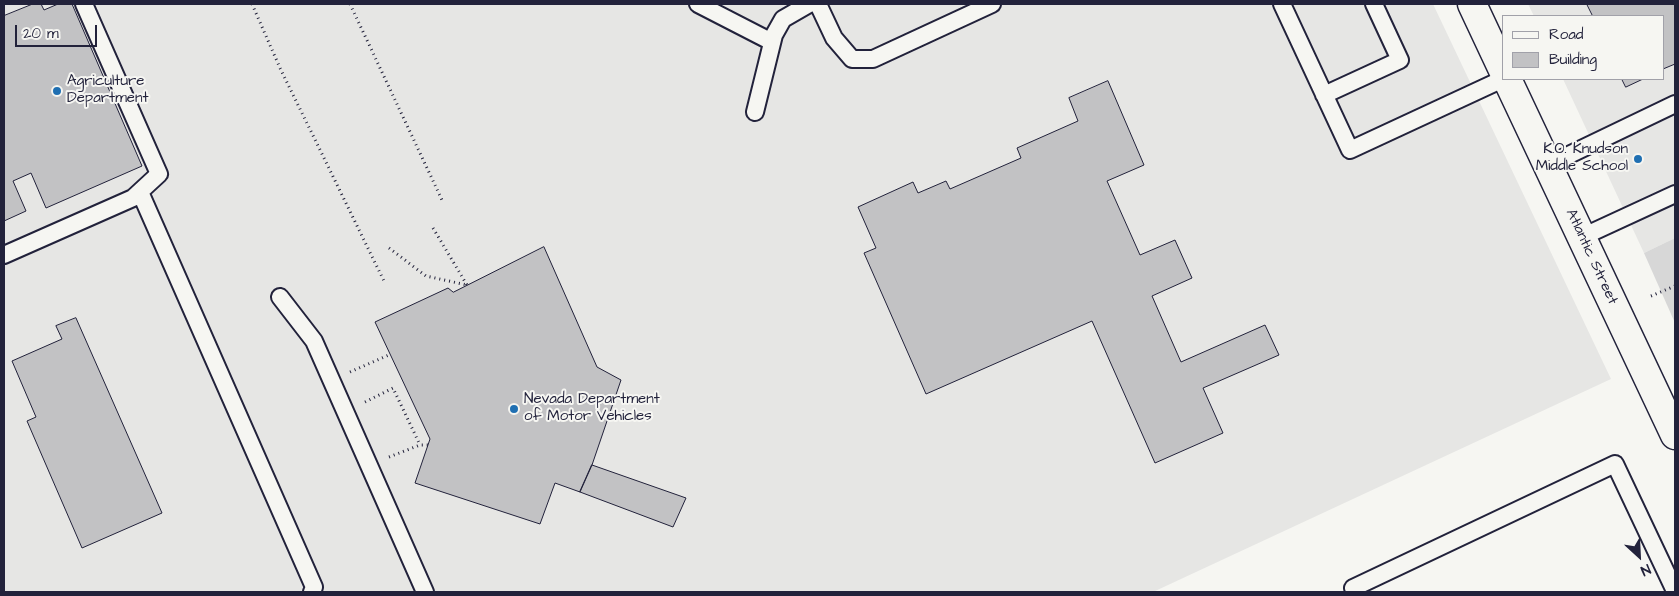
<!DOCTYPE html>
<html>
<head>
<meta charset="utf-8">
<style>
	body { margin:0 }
	#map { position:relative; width:1679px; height:596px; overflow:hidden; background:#f6f6f2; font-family:"Architects Daughter",sans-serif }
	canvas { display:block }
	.frame { position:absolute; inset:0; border:5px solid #22223b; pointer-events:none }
	.legend { position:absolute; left:1502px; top:15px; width:162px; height:65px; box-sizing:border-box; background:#f6f6f2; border:1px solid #a1a1a9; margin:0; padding:6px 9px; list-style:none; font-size:15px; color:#22223b }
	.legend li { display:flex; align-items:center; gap:10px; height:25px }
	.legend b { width:25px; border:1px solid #a1a1a9 }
	.north { position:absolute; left:1614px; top:531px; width:50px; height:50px; -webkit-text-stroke:4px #f6f6f2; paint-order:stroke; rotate:155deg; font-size:14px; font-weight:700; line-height:20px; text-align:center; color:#22223b }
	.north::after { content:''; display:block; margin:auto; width:18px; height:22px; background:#22223b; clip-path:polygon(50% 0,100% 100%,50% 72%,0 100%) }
	.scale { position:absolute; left:15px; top:25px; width:82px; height:22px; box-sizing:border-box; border:2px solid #22223b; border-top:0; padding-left:6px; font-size:15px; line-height:18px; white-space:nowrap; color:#22223b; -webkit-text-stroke:4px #f6f6f2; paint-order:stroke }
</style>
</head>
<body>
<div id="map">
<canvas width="1679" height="596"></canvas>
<div class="frame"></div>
<ul class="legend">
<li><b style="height:6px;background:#f6f6f2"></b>Road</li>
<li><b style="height:14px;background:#c2c2c4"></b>Building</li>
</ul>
<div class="north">N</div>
<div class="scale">20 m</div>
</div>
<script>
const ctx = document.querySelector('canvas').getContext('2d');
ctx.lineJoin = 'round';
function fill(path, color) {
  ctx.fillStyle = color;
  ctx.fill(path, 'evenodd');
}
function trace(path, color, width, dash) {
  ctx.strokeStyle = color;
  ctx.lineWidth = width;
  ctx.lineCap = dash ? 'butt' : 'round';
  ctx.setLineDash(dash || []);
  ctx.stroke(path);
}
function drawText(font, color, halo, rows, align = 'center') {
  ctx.font = font + ' "Architects Daughter",sans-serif';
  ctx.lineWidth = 4;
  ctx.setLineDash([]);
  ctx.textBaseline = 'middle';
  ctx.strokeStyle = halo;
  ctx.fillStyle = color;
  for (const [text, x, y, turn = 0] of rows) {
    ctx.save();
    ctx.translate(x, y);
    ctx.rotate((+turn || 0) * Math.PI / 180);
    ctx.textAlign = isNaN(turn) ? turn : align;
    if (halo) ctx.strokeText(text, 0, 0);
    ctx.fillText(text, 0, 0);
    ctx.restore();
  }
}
fill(new Path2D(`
	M4,4h1429l178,375 -458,213h-1149z
	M1528,4h147v234l-31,15 -81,-174h100v-63h-129z`), '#e6e6e4');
fill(new Path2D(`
	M1675,238v85l-31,-70z`), '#d7d7d7');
const building = new Path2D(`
	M33,4h8l3,6 14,-6h14l70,162 -96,42 -15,-35 -18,8 13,30 -22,10v-205z
	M1587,4h88v60l-12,5v-53h-70z
	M1622,79h21l-17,8z
	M1108,81l36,84 -37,16 33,74 35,-15 17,38 -40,18 29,66 84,-37 14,30 -76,33 20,45 -68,30 -63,-142 -166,73 -62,-141 12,-5 -18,-41 55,-25 5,11 28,-12 4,8 71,-31 -4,-10 61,-27 -9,-23z
	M544,247l53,120 24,13 -29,85 -12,27 -25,-9 -15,41 -125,-41 15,-44 -55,-117 73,-34 5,4z
	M76,318l86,195 -80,35 -55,-127 9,-4 -24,-56 50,-22 -6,-13z
	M592,465l94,33 -13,29 -93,-35z`);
fill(building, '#c2c2c4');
trace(building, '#22223b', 1);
const service = new Path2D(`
	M698,4l74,38
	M818,4l16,34 18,21h21l119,-55
	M1282,4l68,146 153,-71
	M1324,95l76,-35 -26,-56
	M755,112l19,-77 9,-16 26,-15
	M1548,165l127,-61
	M140,192l174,395 -2,5
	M1582,237l93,-43
	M4,255l129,-57 26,-24 -75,-170
	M280,297l34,44 111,251
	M1355,592l-2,-4 262,-124 60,127`);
const minor = new Path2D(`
	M1472,4l31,66
	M1507,79l168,356`);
trace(service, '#22223b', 20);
trace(minor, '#22223b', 31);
trace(new Path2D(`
	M252,4l28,64 104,213
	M350,4l92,196
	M433,228l34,57
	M389,248l37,28 41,9
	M1651,296l24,-10
	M350,372l41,-18
	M365,402l28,-14 27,57
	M389,457l31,-12h8`), '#22223b', 3, [1, 4]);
trace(service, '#f6f6f2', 16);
trace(minor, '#f6f6f2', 28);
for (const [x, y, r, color] of [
	[57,91,5,"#1f6fb2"],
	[1638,159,5,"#1f6fb2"],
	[514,409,5,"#1f6fb2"]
]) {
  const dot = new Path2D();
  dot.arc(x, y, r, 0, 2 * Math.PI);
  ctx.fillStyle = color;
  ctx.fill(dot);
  trace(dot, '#f6f6f2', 2);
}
drawText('15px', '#22223b', '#f6f6f2', [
	["Agriculture",67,82],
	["Department",67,99],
	["K.O. Knudson",1628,150,"right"],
	["Middle School",1628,167,"right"],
	["Nevada Department",524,400],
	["of Motor Vehicles",524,417]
], 'left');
drawText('15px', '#22223b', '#f6f6f2', [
	["Atlantic Street",1591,257,65]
]);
</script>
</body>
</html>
